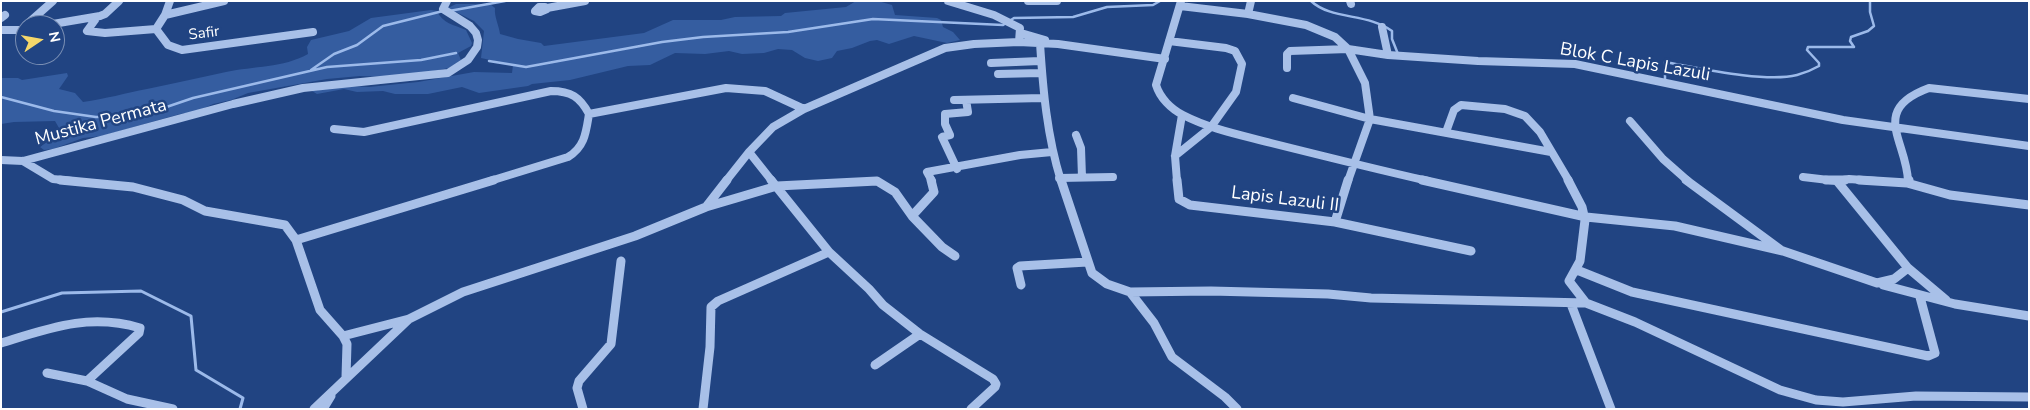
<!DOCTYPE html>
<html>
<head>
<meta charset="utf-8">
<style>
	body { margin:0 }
	#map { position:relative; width:2030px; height:410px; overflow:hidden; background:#214482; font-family:"Nunito Sans",sans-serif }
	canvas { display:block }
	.frame { position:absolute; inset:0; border:2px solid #fff; pointer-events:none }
	.north { position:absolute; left:15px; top:15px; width:50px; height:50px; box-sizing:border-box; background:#214482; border:1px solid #7a8fb4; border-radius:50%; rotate:78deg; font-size:14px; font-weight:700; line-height:20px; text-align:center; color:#fff }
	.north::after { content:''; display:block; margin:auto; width:18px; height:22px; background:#f5d76a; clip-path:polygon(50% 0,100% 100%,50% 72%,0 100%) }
</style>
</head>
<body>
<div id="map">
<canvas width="2030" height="410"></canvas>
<div class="frame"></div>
<div class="north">N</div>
</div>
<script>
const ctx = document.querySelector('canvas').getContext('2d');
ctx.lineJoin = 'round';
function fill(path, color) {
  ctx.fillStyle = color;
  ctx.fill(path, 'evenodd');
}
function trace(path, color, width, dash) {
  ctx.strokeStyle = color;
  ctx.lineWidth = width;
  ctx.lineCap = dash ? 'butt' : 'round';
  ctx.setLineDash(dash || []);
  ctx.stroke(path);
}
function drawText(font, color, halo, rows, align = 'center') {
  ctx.font = font + ' "Nunito Sans",sans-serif';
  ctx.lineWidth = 5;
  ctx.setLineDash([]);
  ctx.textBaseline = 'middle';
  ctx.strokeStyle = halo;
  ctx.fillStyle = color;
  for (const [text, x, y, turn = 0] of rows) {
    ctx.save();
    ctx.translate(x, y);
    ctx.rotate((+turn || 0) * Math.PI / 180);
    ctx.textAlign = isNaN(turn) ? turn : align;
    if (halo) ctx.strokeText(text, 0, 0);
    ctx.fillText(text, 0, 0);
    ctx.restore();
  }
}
fill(new Path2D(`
	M856,1h22l14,4 3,10 42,3 4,2 2,7 10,5 7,8 -13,3 -33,-7 -25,8 -12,-4 -7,1 -18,7 -15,3 -5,7 -14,3 -13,-3 -13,-8 -14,-1 -14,4 -22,1 -13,-3 -24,3 -30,-1 -25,12 -22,1 -58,14 -38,4 -4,2 -49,7 -17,-6 -34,7h-33l-12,-3 -26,1 -13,-3 -27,5 -5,-3 35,-5 22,1 49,-5 56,-10 38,1 1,-8 -32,-7 3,-27 -10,-10 -26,-13 8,-4h34l5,4c-1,9 4,17 5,26l18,5 23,4 3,3 100,-13 29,-13h48l14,-3 46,-1 4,-3 61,-6z
	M431,10l6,1c5,12 17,14 29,19l6,13 -1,3 -13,7 3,7 -12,8 -16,3 -43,6 -30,-1 -33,3 -79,14 -17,7 -18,4 -15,7 -18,3 -78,22 -19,2 -30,11 -9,1 -4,-3 25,-18 -6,-1 -4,-7 -41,1 -13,2v-46h17l4,2 45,-7 1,3 -9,13 16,4 8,9c22,-3 43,-9 64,-13 27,-6 53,-11 79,-17 28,-6 57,-4 82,-18l-1,-7 4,-7 38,-9 22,-13z`), '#355da0');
trace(new Path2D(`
	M1311,1c20,19 57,12 81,30v8l6,15
	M449,11l56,-10
	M489,61l37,6 136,-25 41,-5 85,-5 85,-13 130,6 11,-7 59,-1 34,-10 46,-2 7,-4
	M311,70l23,-16 23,-9 26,-19 60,-15
	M1665,83v-21c34,6 100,21 132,13 8,-2 15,-5 22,-9v-3l-12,-13 1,-3h46l-4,-6 1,-4 17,-6 6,-5 -4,-14v-11
	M1,97l53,14 42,6 44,-1 53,-18 134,-31 94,-7 35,-7`), '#9cbaea', 2.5);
trace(new Path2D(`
	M1,312l61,-19 79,-2 50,25 5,54 47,28 -3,11`), '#9cbaea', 3);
trace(new Path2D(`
	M224,1l-59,14 -9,14 12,16 14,5 131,-18
	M948,1l46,14 26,13 -1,14
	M1028,1h29
	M1181,1l-25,84c4,13 15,24 27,30 27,14 58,20 88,28 52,13 104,26 157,38
	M1350,1l1,3
	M1180,6l68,8 58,11 29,12 13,12 40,6 90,6 97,3 268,56 186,26
	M539,7h6l2,2 -7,3 -5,-1z
	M547,8l38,-7
	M1248,14l3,-13
	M165,15l5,-14
	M1,18l4,-3
	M92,18l3,2 -8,11 18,2 51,-4
	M26,25l27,-24
	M47,25l53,-9 5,-2 14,-13
	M1382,27l6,28
	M1,30h24
	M1021,33l24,7
	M1169,41l57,7 9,3 7,13 -6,28 -25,35 -36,29
	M1040,43c3,47 7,93 21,138
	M991,63l49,-2
	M1287,68v-14l3,-3 58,-2 17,34 5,36 -22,62
	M998,74l43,-1
	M1293,98l77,21 181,33
	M954,100l89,-2
	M589,114l137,-26 39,3 39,18
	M1630,121l33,38 25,22
	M334,129l30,3 187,-41c20,0 29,6 38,23 -3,18 -4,33 -21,43l-78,24
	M1446,132l8,-22 7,-5 44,4 20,7 15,16 29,49
	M1076,135l5,13 1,29
	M749,152l23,29
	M1,160l22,1 210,-57 70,-16 145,-15 20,-13 9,-13 1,-7 -2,-7 -6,-7 -27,-17 4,-8
	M23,161l30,18 19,2
	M957,169l-15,-32 8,-2 -5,-11v-10l23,-2 -2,-12
	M1803,177l34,4
	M1059,178l54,-1
	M726,181l23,-29 24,-25 31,-18 141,-61 29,-4 45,-2 39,2 107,15
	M932,181l-5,-9 93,-17 32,-3
	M1177,181l-2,-25 7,-41
	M1837,181l12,-2 28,2
	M1908,181c-1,-40 -39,-71 21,-93l100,11`), '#a8c0e8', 8);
trace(new Path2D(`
	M60,180l73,7 50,13 22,11 80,14 11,15 24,70 23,26 4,8 -1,33
	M771,180l58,72 40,37 14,16 37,29 73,45 3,5 -1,3 -24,22
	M1061,180l31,93 15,11 23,8 24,31 18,34 53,40 12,12
	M1177,180l2,19 11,6 145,17 136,29
	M1422,180l164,37 89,9 108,25 94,32 17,-4 14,-11 -71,-87
	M1568,180l14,27 3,13 -5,41 -11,20 17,22
	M1686,180l95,70
	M1826,180h19
	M1859,180l48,3 2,-3
	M1907,183l43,12 79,10
	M706,207l71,-21 100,-5 18,11 17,24 30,31 13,9
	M912,216l22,-24 -3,-12
	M1335,222l13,-42
	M296,240l198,-60
	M1908,268l38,32
	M1577,270l55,22 296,64 7,-3 -15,-56
	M1021,285l-4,-17 3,-2 67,-4
	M1883,285l72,19 74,12
	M1130,292l81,-1 117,3 43,4 215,5 49,19 145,68 36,10 27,2 73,-6 113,1
	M1571,304l40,105
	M343,336l66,-17 54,-27 172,-56 71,-29 21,-27
	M1,343c49,-15 88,-30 139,-15l-1,5 -52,48 40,18 46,10
	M875,365l45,-31
	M47,373l40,8
	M314,409l95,-90
	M323,409l8,-13
	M583,409l-6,-21 2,-7 32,-37 10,-83
	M703,409l7,-62 1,-40 7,-6 111,-49`), '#a8c0e8', 9);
drawText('15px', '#fff', '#214482', [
	["Safir",204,34,-7]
]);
drawText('18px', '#fff', '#214482', [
	["Blok C Lapis Lazuli",1635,63,10],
	["Mustika Permata",101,123,-15],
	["Lapis Lazuli II",1285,200,7]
]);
</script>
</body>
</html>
